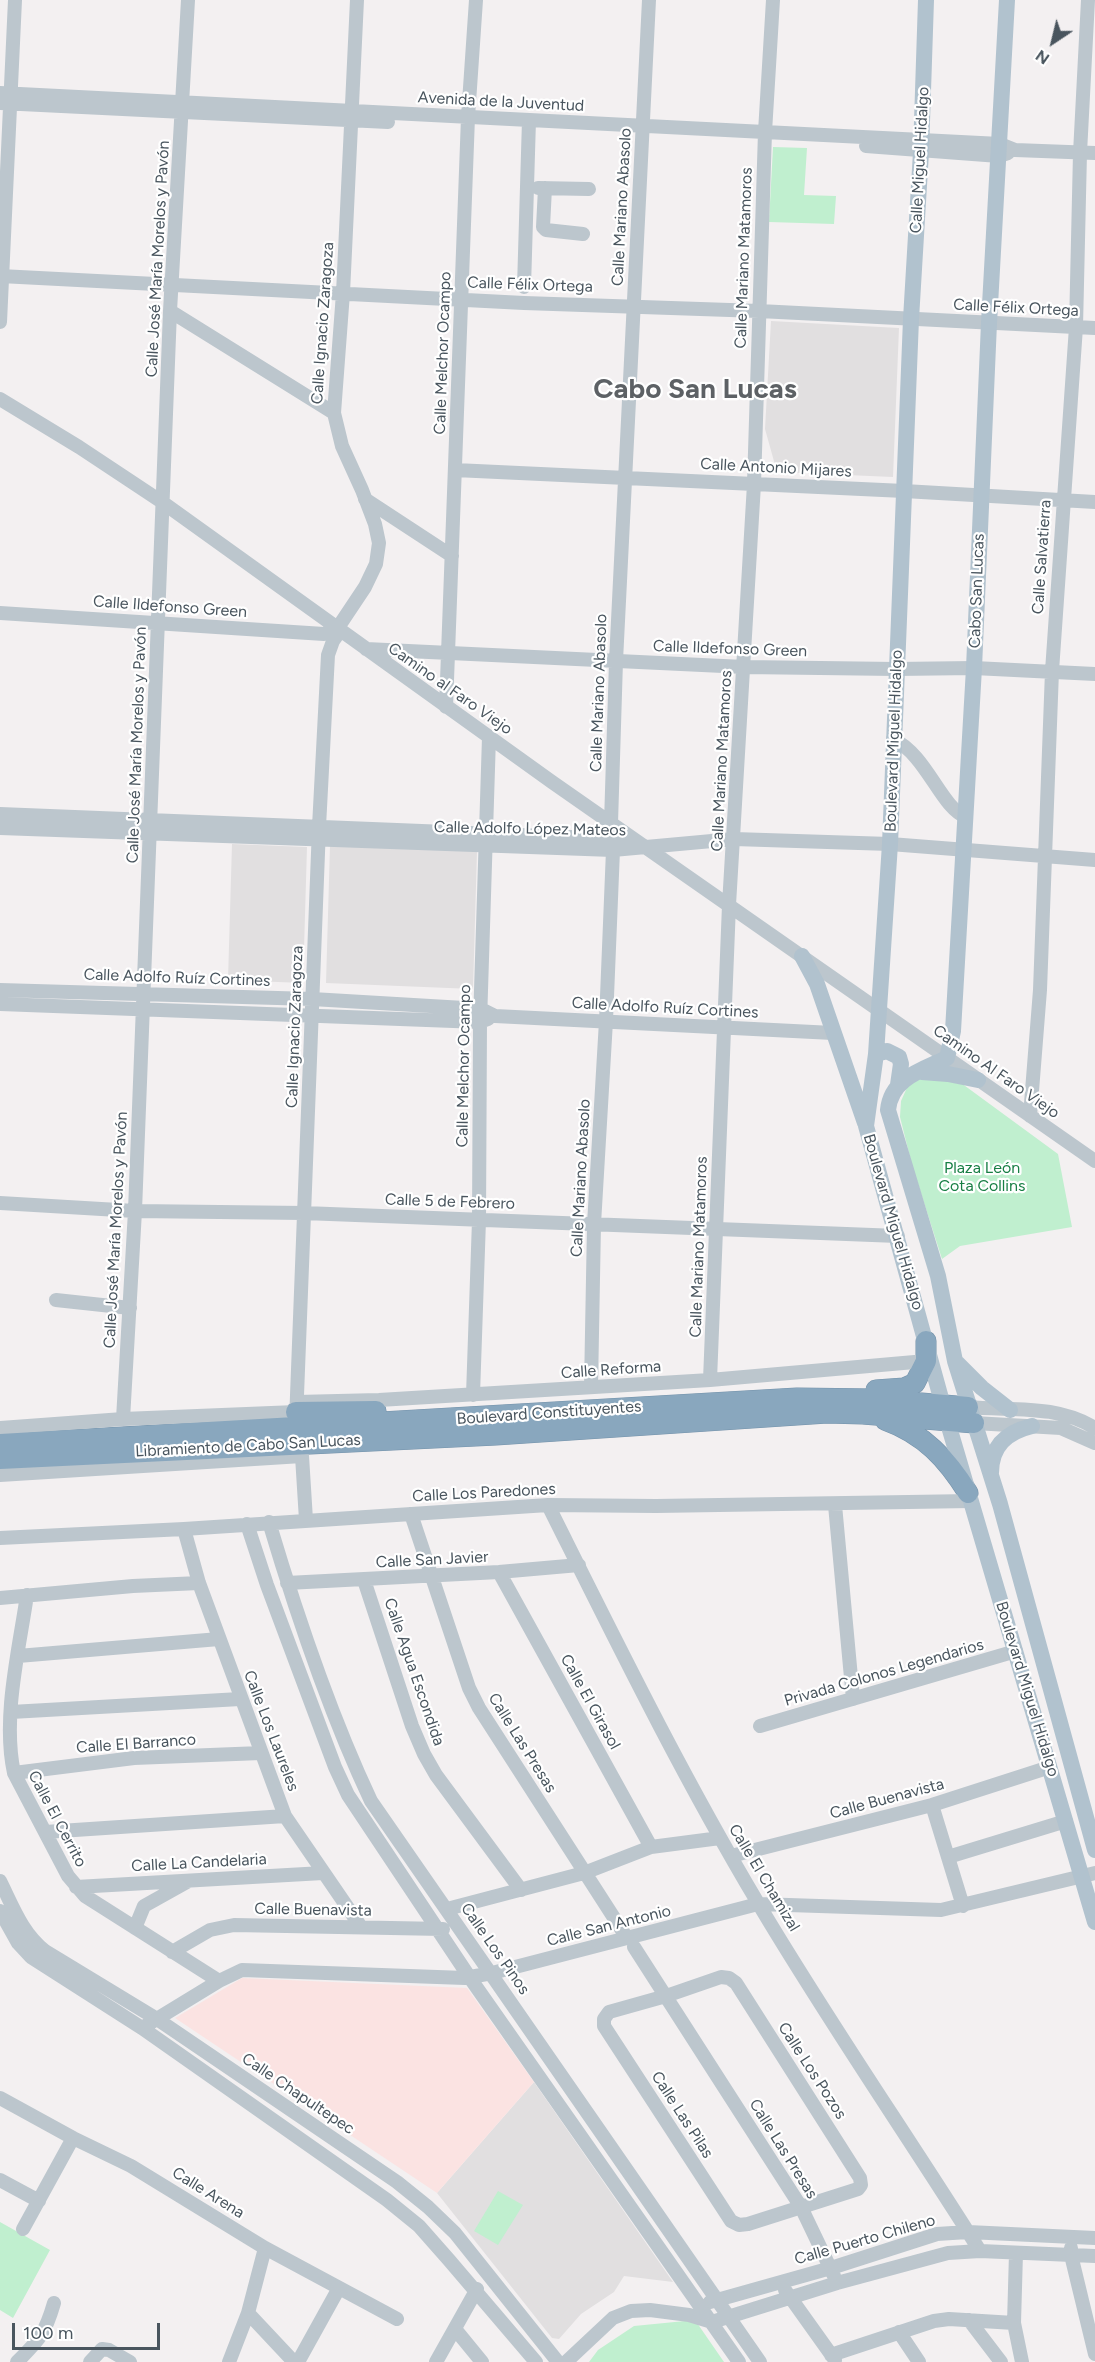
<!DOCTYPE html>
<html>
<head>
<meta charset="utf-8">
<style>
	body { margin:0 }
	#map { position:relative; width:1095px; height:2362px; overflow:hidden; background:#f3f0f1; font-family:Figtree,sans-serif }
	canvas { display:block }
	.north { position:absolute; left:1023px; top:12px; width:60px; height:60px; -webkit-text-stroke:4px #fff; paint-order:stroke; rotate:215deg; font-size:16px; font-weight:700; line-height:24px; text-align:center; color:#49555e }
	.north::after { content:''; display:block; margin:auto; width:21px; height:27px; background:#49555e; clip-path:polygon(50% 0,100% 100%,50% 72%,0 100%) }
	.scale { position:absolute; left:12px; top:2323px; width:148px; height:27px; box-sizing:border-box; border:3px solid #49555e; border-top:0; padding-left:8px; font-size:18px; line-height:21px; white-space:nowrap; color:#49555e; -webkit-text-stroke:4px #fff; paint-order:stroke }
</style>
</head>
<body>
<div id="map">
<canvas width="1095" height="2362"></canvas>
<div class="north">N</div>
<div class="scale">100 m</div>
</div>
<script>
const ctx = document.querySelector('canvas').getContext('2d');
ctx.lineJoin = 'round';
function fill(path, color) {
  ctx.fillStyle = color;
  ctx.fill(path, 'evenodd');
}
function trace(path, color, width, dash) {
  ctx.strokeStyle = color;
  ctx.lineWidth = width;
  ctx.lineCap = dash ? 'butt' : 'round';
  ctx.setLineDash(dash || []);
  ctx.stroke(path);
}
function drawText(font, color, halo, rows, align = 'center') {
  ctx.font = font + ' Figtree,sans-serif';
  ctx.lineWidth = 4.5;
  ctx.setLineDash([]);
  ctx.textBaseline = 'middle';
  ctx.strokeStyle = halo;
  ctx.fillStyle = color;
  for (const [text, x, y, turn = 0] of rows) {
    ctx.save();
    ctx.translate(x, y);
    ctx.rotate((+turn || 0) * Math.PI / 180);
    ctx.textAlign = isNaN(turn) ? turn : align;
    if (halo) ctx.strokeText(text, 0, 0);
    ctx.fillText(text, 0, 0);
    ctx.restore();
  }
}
fill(new Path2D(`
	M771,321l128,7 -6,149 -116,-5 -12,-43z
	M232,844l75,3 -4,136 -75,-3z
	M330,846l147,5 -4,138 -147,-6z
	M534,2082l139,200 -49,-6 -10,16 -33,22 -22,25 -7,-1 -115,-145z`), '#e1dfe0');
fill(new Path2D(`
	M242,1978l225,10 67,94 -97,111 -262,-175z`), '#fbe3e2');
fill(new Path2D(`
	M773,147l34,1 -3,47 32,1 -2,28 -65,-2z
	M927,1074l30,6 101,74 14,73 -112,19 -18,13 -30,-94 -12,-48 1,-16 9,-20z
	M498,2191l25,14 -25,40 -24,-14z
	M0,2222l50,28 -37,68 -13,-8z
	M695,2320l29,42h-135l9,-12 36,-24z`), '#c0efcf');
const highway = new Path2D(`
	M876,1390l28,-2 11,-5 11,-22v-20
	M296,1412l80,-1
	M885,1420c39,14 62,39 83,73
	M0,1444l797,-46 78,1 93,8
	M0,1459l496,-24 331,-22 36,1 111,9`);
trace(highway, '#7492aa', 21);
trace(new Path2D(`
	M0,93l1000,51 15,6 80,3
	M0,103l388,19
	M866,146l133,10 9,-3
	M538,188l51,1
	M545,188l-2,39 3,3 37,4
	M0,276l524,27 235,8 336,17
	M524,287l5,-167
	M170,311l164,102
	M0,322l15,-322
	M0,399l79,48 83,55 390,280 543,379
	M455,470l449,21 191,11
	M365,499l87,57
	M0,613l324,21 13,-5 28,-42 11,-23 3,-21 -4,-19 -13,-34 -20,-44 -8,-33 9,-120 14,-293
	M366,649l378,18 152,2 78,-1 121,6
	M446,707l22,-590 8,-117
	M893,739c34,16 48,69 73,78
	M0,814l620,25
	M0,828l613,22 121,-11 156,5 205,16
	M0,990l312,9 169,10 14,7 338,17
	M0,1004l480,18 8,-3
	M1030,1116l10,-126 12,-319 24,-344 4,-174 8,-153
	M0,1203l135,8 169,2 594,23
	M56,1300l74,8
	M710,1380l19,-475 25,-421 11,-352 8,-132
	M591,1387l3,-163 12,-203 7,-171 -2,-27 5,-162 33,-661
	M473,1395l6,-175 1,-198 9,-285
	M297,1402l82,-2 331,-20 216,-19
	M968,1407c45,4 87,-3 127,21
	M123,1419l12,-208 35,-900 18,-311
	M296,1421l23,-594 9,-172 5,-14 7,-10
	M974,1423l87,5 34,15
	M0,1428l123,-9 173,-7
	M0,1475l302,-19 4,64
	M548,1505c67,134 133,269 210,398 70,118 149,232 222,348
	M835,1505l18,194
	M411,1514l58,174 10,20 148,230
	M269,1522c28,94 60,190 102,279l389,561
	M247,1524l20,61 68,182 13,28 122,183 269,384
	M184,1529l15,54 86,233 76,111
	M0,1538l184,-9 364,-24 108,1 315,-5
	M499,1572l152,275
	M364,1580l48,146 12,28 12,21 85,115
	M287,1583l212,-11 80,-7
	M27,1595c-8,55 -25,123 -13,178l54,103 17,20 134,85
	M0,1598l133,-12 66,-3
	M18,1656l201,-17
	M11,1712l229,-13
	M760,1726l256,-75
	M14,1773l120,-15 127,-5
	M932,1805l31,101
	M45,1832l240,-16
	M731,1856l201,-51 118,-38
	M948,1857l118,-36
	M0,1881c13,26 22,52 45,70l112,68 240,163 31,25 27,26 103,129
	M76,1887l247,-14
	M447,1909l137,-36 67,-26 69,-9
	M0,1911l18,32 13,14 111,71 245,172 32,26 30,34 87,102
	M135,1928l9,-22 43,-24
	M634,1947l167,260 33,69
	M172,1952l38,-22 24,-5 209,4
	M721,1977l8,1 7,5 124,195 1,7 -3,4 -110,35 -9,1 -8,-4 -127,-195v-7l5,-7 57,-16z
	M142,2028l77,-47 23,-11 223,8 27,-5 266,-69 183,6 154,-37
	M0,2098l73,40 58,28 134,82 132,71
	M0,2180l39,21
	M23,2229l50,-91
	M1071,2248v7l24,99
	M1016,2253l-2,70 8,39
	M785,2290l50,70
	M710,2302l121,-34 106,-34 31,-2 127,6
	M248,2313l46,49
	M969,2320l32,42
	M455,2329l27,33
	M899,2332l20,30
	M831,2355l103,-34 15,-2 65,4
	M17,2362c23,-23 28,-28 37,-59
	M90,2362l12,-13 7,1 21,12
	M229,2362l19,-49 17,-65
	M298,2362l41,-74
	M436,2362l41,-73
	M566,2362l47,-44 18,-7 19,-1 39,5 23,7 125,-39 111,-30 32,-2 115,5`), '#bcc6cd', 14);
trace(new Path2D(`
	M926,0l-5,152 -10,167 -21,525 -14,210 -10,72 81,294 148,502
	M1007,0l-18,323 -15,345 -21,363 -6,27c-25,12 -56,20 -59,52l50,166 17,85 45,143 95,346
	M802,956l15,28 48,139
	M876,1054l11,-3 12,6 2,7 -3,21
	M922,1072l26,2 30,6
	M957,1363l25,25 28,22
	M991,1473c0,-27 16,-41 41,-47`), '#b1c2ce', 16);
trace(highway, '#89a7be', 20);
drawText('16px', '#49555e', '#fff', [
	["Avenida de la Juventud",501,102,3],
	["Calle Miguel Hidalgo",920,160,-87],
	["Calle Mariano Abasolo",622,207,-87],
	["Calle Mariano Matamoros",744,258,-88],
	["Calle José María Morelos y Pavón",158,259,-87],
	["Calle Félix Ortega",530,285,2],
	["Calle Félix Ortega",1016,308,3],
	["Calle Ignacio Zaragoza",323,323,-86],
	["Calle Melchor Ocampo",443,353,-88],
	["Calle Antonio Mijares",776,468,3],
	["Calle Salvatierra",1042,557,-86],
	["Cabo San Lucas",977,591,-88],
	["Calle Ildefonso Green",170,607,4],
	["Calle Ildefonso Green",730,649,2],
	["Camino al Faro Viejo",450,689,35],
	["Calle Mariano Abasolo",599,693,-88],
	["Boulevard Miguel Hidalgo",894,741,-88],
	["Calle José María Morelos y Pavón",137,745,-88],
	["Calle Mariano Matamoros",722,761,-87],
	["Calle Adolfo López Mateos",530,829,1],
	["Calle Adolfo Ruíz Cortines",177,978,2],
	["Calle Adolfo Ruíz Cortines",665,1008,3],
	["Calle Ignacio Zaragoza",295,1027,-88],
	["Calle Melchor Ocampo",464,1066,-89],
	["Camino Al Faro Viejo",996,1072,35],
	["Calle Mariano Abasolo",581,1178,-87],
	["Calle 5 de Febrero",450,1202,2],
	["Boulevard Miguel Hidalgo",893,1222,74],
	["Calle José María Morelos y Pavón",116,1230,-87],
	["Calle Mariano Matamoros",699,1247,-88],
	["Calle Reforma",611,1370,-4],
	["Boulevard Constituyentes",549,1413,-4],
	["Libramiento de Cabo San Lucas",248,1446,-3],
	["Calle Los Paredones",484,1493,-3],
	["Calle San Javier",432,1560,-3],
	["Calle Agua Escondida",414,1672,71],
	["Privada Colonos Legendarios",884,1673,-16],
	["Boulevard Miguel Hidalgo",1027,1689,73],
	["Calle El Girasol",590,1702,61],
	["Calle Los Laureles",271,1731,69],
	["Calle Las Presas",522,1743,58],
	["Calle El Barranco",136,1744,-4],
	["Calle Buenavista",887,1799,-15],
	["Calle El Cerrito",57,1819,62],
	["Calle La Candelaria",199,1863,-3],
	["Calle El Chamizal",764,1878,59],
	["Calle Buenavista",313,1910,1],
	["Calle San Antonio",609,1926,-14],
	["Calle Los Pinos",495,1949,55],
	["Calle Los Pozos",812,2071,57],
	["Calle Chapultepec",298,2094,34],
	["Calle Las Pilas",682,2115,57],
	["Calle Las Presas",783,2149,58],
	["Calle Arena",208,2193,32],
	["Calle Puerto Chileno",865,2240,-16]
]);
drawText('16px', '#197f45', '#fff', [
	["Plaza León",982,1168],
	["Cota Collins",982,1186]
]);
drawText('bold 28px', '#5d6165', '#fff', [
	["Cabo San Lucas",695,390]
]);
</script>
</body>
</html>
